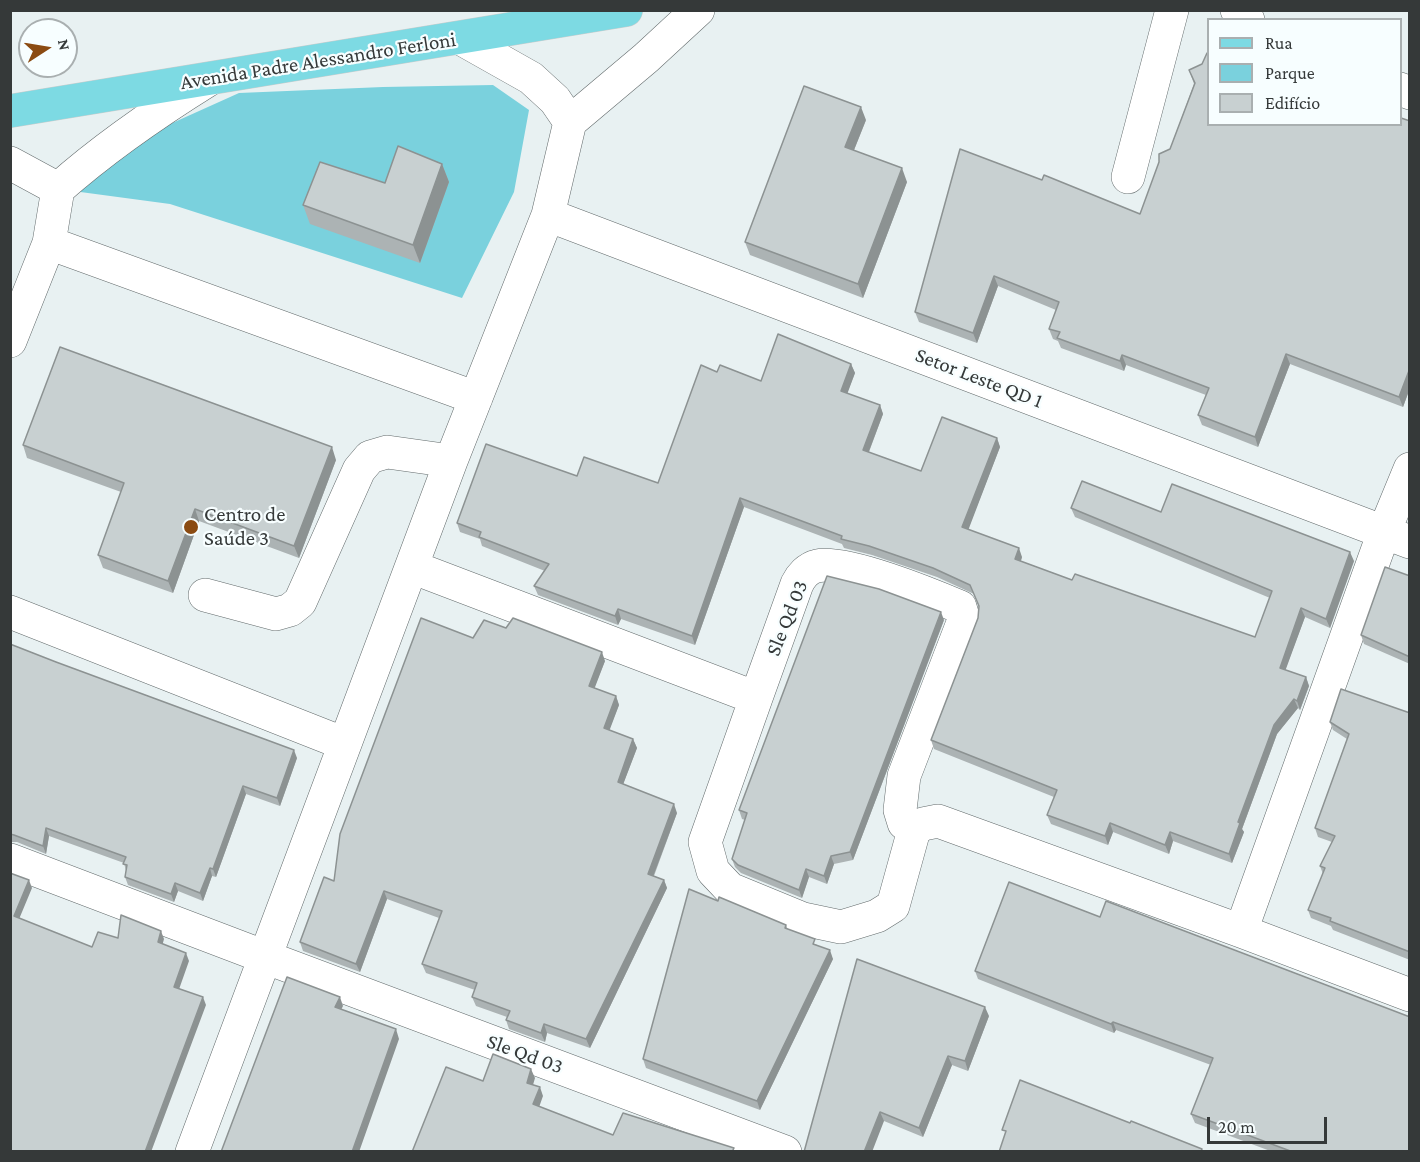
<!DOCTYPE html>
<html>
<head>
<meta charset="utf-8">
<style>
	body { margin:0 }
	#map { position:relative; width:1420px; height:1162px; overflow:hidden; background:#e8f1f2; font-family:"Crimson Pro",serif }
	canvas { display:block }
	.frame { position:absolute; inset:0; border:12px solid #353939; pointer-events:none }
	.legend { position:absolute; left:1207px; top:18px; width:195px; height:108px; box-sizing:border-box; background:#f7feff; border:2px solid #a9afb0; margin:0; padding:8px 10px; list-style:none; font-size:18px; color:#353939 }
	.legend li { display:flex; align-items:center; gap:12px; height:30px }
	.legend b { width:30px; border:2px solid #a9afb0 }
	.north { position:absolute; left:18px; top:18px; width:60px; height:60px; box-sizing:border-box; background:#f7feff; border:2px solid #a9afb0; border-radius:50%; rotate:78deg; font-size:16px; font-weight:700; line-height:24px; text-align:center; color:#353939 }
	.north::after { content:''; display:block; margin:auto; width:21px; height:27px; background:#8b4b12; clip-path:polygon(50% 0,100% 100%,50% 72%,0 100%) }
	.scale { position:absolute; left:1207px; top:1117px; width:120px; height:27px; box-sizing:border-box; border:3px solid #353939; border-top:0; padding-left:8px; font-size:18px; line-height:21px; white-space:nowrap; color:#353939; -webkit-text-stroke:4px #f7feff; paint-order:stroke }
</style>
</head>
<body>
<div id="map">
<canvas width="1420" height="1162"></canvas>
<div class="frame"></div>
<ul class="legend">
<li><b style="height:8px;background:#7ddae3"></b>Rua</li>
<li><b style="height:16px;background:#7ad1dd"></b>Parque</li>
<li><b style="height:16px;background:#c8d0d1"></b>Edifício</li>
</ul>
<div class="north">N</div>
<div class="scale">20 m</div>
</div>
<script>
const ctx = document.querySelector('canvas').getContext('2d');
ctx.lineJoin = 'round';
function fill(path, color) {
  ctx.fillStyle = color;
  ctx.fill(path, 'evenodd');
}
function trace(path, color, width, dash) {
  ctx.strokeStyle = color;
  ctx.lineWidth = width;
  ctx.lineCap = dash ? 'butt' : 'round';
  ctx.setLineDash(dash || []);
  ctx.stroke(path);
}
function drawText(font, color, halo, rows, align = 'center') {
  ctx.font = font + ' "Crimson Pro",serif';
  ctx.lineWidth = 4.5;
  ctx.setLineDash([]);
  ctx.textBaseline = 'middle';
  ctx.strokeStyle = halo;
  ctx.fillStyle = color;
  for (const [text, x, y, turn = 0] of rows) {
    ctx.save();
    ctx.translate(x, y);
    ctx.rotate((+turn || 0) * Math.PI / 180);
    ctx.textAlign = isNaN(turn) ? turn : align;
    if (halo) ctx.strokeText(text, 0, 0);
    ctx.fillText(text, 0, 0);
    ctx.restore();
  }
}
fill(new Path2D(`
	M493,85l36,25 -15,82 -52,106 -292,-94 -112,-15 70,-46 111,-50 144,-6z`), '#7ad1dd');
const minor = new Path2D(`
	M1237,10l11,10
	M460,38l71,40 24,22 15,22
	M1400,89l10,4
	M10,163l48,26
	M1128,177l44,-167
	M58,189c46,-41 97,-76 150,-109
	M548,215l862,327
	M49,243l427,155
	M10,341l39,-98 9,-54
	M412,567l344,131 41,-114c4,-8 11,-16 20,-18 27,-7 115,29 143,41l4,13 -60,156 -4,34 4,13 10,7
	M205,595l71,19 14,-4 10,-8 59,-132 11,-13 17,-5 64,9
	M10,612l335,132
	M756,698l-51,144 8,29 17,18 73,30 38,8 36,-11 16,-10 21,-76 9,-6 15,-3 303,110 169,64
	M10,860l255,97 520,195
	M1241,931l143,-399 26,-63
	M192,1152l259,-691 97,-246 22,-93 76,-64 52,-48`);
const major = new Path2D(`
	M10,111l616,-101`);
trace(minor, '#636b6c', 34);
trace(major, '#cacccc', 34);
trace(minor, '#fff', 33);
trace(major, '#7ddae3', 33);
fill(new Path2D(`
	M1202,64l7,60 201,-3v267l-7,19 -113,-43 -32,83 -56,-22 -4,-10 8,-20 -80,-30 -2,6 -63,-23 -3,-7 -5,-2 -4,-10 7,-19 -58,-24 -21,57 -58,-21 -4,-10 127,-132 98,34 30,-65 24,-65 -5,-14z
	M866,120l-12,30 53,32 -44,116 -113,-43 -5,-13z
	M442,164l7,18 -29,81 -110,-39 -7,-19 82,-22z
	M851,364l4,9 -8,20 33,12 3,9 -14,38 52,19 76,-33 3,9 -32,82 54,28 -1,4 51,19 183,57 15,-39 -195,-81 -4,-9 90,4 193,49 -24,67 -25,-11 -20,53 21,7 3,9 -9,24 -2,-2 -21,26 -35,95 2,3 -12,31 -59,-22 -4,13 -56,-22 -5,13 -57,-21 -4,-9 7,-18 -120,-48 -3,-9 47,-122 1,-11 -5,-13 -37,-17 -65,-22 -28,-7 -2,-4 -98,-37 -49,138 -74,-26 -3,6 -80,-30 -4,-9 11,-15 -63,-25 -2,-7 -20,-7 -3,-9 120,-47 81,7 59,-111 44,9z
	M23,445l313,15 -37,98 -100,-37 -26,72 -70,-25 -5,-13 23,-63 -94,-34z
	M1410,576v88l-46,-20 -3,-9z
	M944,620l-91,240 -19,4 -7,20 -18,-7 -7,21 -61,-25 -6,-6 -3,-8 13,-39 -3,-1 -3,-9z
	M506,628l99,33 -11,27 22,8 3,9 -10,25 24,9 4,9 -14,36 54,29 -23,63 10,4 3,8 -77,160 -43,-15 -2,9 -36,-13 -3,-9 1,-3 -31,-11 -4,-9 3,-7 -49,-17 -4,-9 17,-46 -52,-19 -27,73 -57,-21 -3,-9 34,-61z
	M10,644l287,114 -17,48 -34,-12 -30,83 -4,-1 -9,25 -25,-10 -4,11 -46,-17 -3,-8 1,-6 -2,-8 -75,-27 -3,18 -29,-12h-7z
	M1410,713v247l-77,-30 -2,-4 -20,-8 -3,-8 15,-36 -3,-8 12,-24 -14,-5 -3,-9 32,-89 -14,-9 -3,-8z
	M1009,882l401,270h-137l-78,-29 -4,-9 20,-49 -95,-35 -2,3 -136,-54 -3,-8z
	M718,901l68,24 2,5 29,15 16,14 -73,151 -114,-42 -3,-9z
	M989,1016l-21,55 -16,-6 -29,72 -39,-16 -80,31z`), '#acb3b4');
fill(new Path2D(`
	M861,107l5,13 -16,40 -5,-13z
	M442,164l7,18 -29,81 -7,-18z
	M902,168l5,14 -44,116 -5,-14z
	M994,276l4,10 -21,57 -4,-10z
	M1286,354l4,10 -32,83 -3,-10z
	M1122,355l4,10 -2,6 -4,-10z
	M851,364l4,9 -10,27 -4,-9z
	M1410,368v20l-7,19 -4,-10z
	M880,405l3,9 -17,45 -3,-9z
	M997,438l3,9 -34,89 -4,-9z
	M332,447l4,13 -37,98 -5,-12z
	M740,498l4,9 -49,138 -3,-9z
	M195,509l4,12 -26,72 -5,-12z
	M1019,548l3,9 -4,12 -3,-10z
	M1350,552l4,9 -24,67 -4,-9z
	M1301,608l4,9 -22,60 -3,-9z
	M618,609l3,10 -3,6 -3,-9z
	M941,612l3,8 -91,240 -3,-8z
	M602,652l3,9 -13,34 -3,-9z
	M1306,677l3,9 -9,24 -3,-9z
	M616,696l3,9 -12,32 -3,-9z
	M1294,699l4,9 -21,26 -35,95 2,3 -12,31 -3,-9 9,-32 36,-97z
	M633,739l4,9 -16,42 -3,-8z
	M294,750l3,8 -17,48 -3,-8z
	M243,786l3,8 -30,83 -3,-8z
	M674,804l3,9 -26,69 -3,-8z
	M1110,823l3,9 -5,13 -3,-9z
	M46,828l3,8 -3,18 -3,-8z
	M1170,832l3,9 -4,13 -4,-9z
	M831,856l3,8 -7,20 -3,-8z
	M210,868l2,8 -9,25 -3,-8z
	M806,869l3,8 -7,21 -3,-8z
	M29,880l3,8 -15,36 -3,-8z
	M664,880l3,8 -77,160 -4,-9z
	M175,883l3,8 -4,11 -3,-8z
	M384,891l3,8 -27,73 -4,-8z
	M161,931l3,8 -3,11 -3,-8z
	M830,950l3,9 -73,151 -3,-9z
	M186,953l3,8 -12,34 -3,-8z
	M203,997l3,8 -55,147h-6z
	M340,997l3,9 -5,10 -3,-9z
	M985,1007l4,9 -21,55 -3,-10z
	M1113,1022l3,8 -2,3 -3,-9z
	M544,1024l3,9 -2,9 -4,-9z
	M396,1029l3,10 -40,113h-7z
	M948,1056l4,9 -29,72 -4,-9z
	M531,1069l4,9 -4,14 -4,-9z
	M540,1087l3,9 -6,17 -4,-9z
	M880,1112l4,9 -12,31h-8z`), '#8c9292');
const building = new Path2D(`
	M1207,53l2,1v70h192v-6l9,3v247l-11,29 -113,-43 -31,83 -57,-22 11,-27 -87,-33 -2,6 -63,-23 3,-6 -11,-3 10,-27 -65,-26 -21,57 -58,-21 45,-163 82,31 2,-5 96,39 19,-52v-8l11,-5 25,-66 -6,-13 13,-6z
	M804,86l57,21 -16,40 57,21 -44,116 -113,-42z
	M398,146l44,18 -29,81 -110,-40 17,-43 65,21z
	M778,334l73,30 -10,27 39,14 -17,45 58,21 21,-54 55,21 -35,89 57,21 -4,11 57,21 3,-6 180,63 17,-46 -201,-83 11,-27 79,31 11,-28 178,68 -24,67 -25,-11 -21,60 26,9 -9,24 -3,-2 -20,26 -36,97 2,1 -11,31 -59,-22 -5,13 -55,-22 -5,13 -58,-21 10,-25 -126,-50 47,-122 1,-12 -9,-21 -37,-17 -64,-22 -28,-7 1,-3 -102,-38 -48,138 -74,-27 -3,7 -81,-30 15,-22 -70,-27 2,-5 -24,-9 29,-79 91,32 7,-19 74,26 43,-118 16,7 3,-7 41,16z
	M60,347l272,100 -38,99 -99,-37 -27,72 -70,-26 26,-72 -101,-38z
	M1385,567l25,9v81l-49,-22z
	M827,576l52,13 62,23 -91,240 -19,4 -7,20 -18,-7 -7,21 -61,-25 -6,-6 15,-46 -8,-3z
	M421,618l52,20 11,-18 22,8 7,-10 89,34 -13,34 27,10 -12,32 29,11 -15,43 56,22 -26,70 16,6 -78,159 -42,-15 -3,9 -35,-13 4,-9 -38,-14 5,-14 -55,-19 20,-53 -58,-20 -28,73 -56,-22 24,-65 10,4 6,-47z
	M10,644l46,18 238,88 -17,48 -34,-12 -30,83 -3,-1 -10,25 -25,-10 -4,11 -46,-17 2,-12 -4,-1 3,-7 -80,-29 -3,18 -29,-11 -4,-1z
	M1341,689l69,24v239l-80,-31 1,-3 -23,-8 17,-42 -5,-2 15,-30 -20,-8 34,-94 -19,-12z
	M10,873l19,7 -15,36 78,31 6,-15 20,6 3,-23 40,16 -3,11 28,11 -12,34 29,10 -58,155h-135z
	M1009,882l91,35 6,-16 304,116v135h-117l-102,-38 22,-56 -100,-36 -2,2 -136,-53z
	M689,889l29,12 1,-4 67,28 -1,3 30,11 -2,5 17,6 -73,151 -114,-42z
	M857,959l128,48 -20,54 -17,-5 -29,72 -39,-16 -16,40h-60z
	M287,977l53,20 -5,10 61,22 -44,123h-131z
	M493,1054l38,15 -4,14 13,4 -7,17 80,31 10,-22 111,35 -2,4h-320l34,-85 37,14z
	M1020,1080l110,43 1,-2 71,28 -1,3h-202l7,-21 -4,-1z`);
fill(building, '#c8d0d1');
trace(building, '#8c9292', 1.5);
for (const [x, y, r, color] of [
	[191,527,8,"#8b4b12"]
]) {
  const dot = new Path2D();
  dot.arc(x, y, r, 0, 2 * Math.PI);
  ctx.fillStyle = color;
  ctx.fill(dot);
  trace(dot, '#f7feff', 2);
}
drawText('21px', '#353939', '#f7feff', [
	["Avenida Padre Alessandro Ferloni",318,61,-9],
	["Setor Leste QD 1",979,378,21],
	["Sle Qd 03",787,618,-68],
	["Sle Qd 03",525,1054,20]
]);
drawText('21px', '#353939', '#f7feff', [
	["Centro de",204,515],
	["Saúde 3",204,539]
], 'left');
</script>
</body>
</html>
